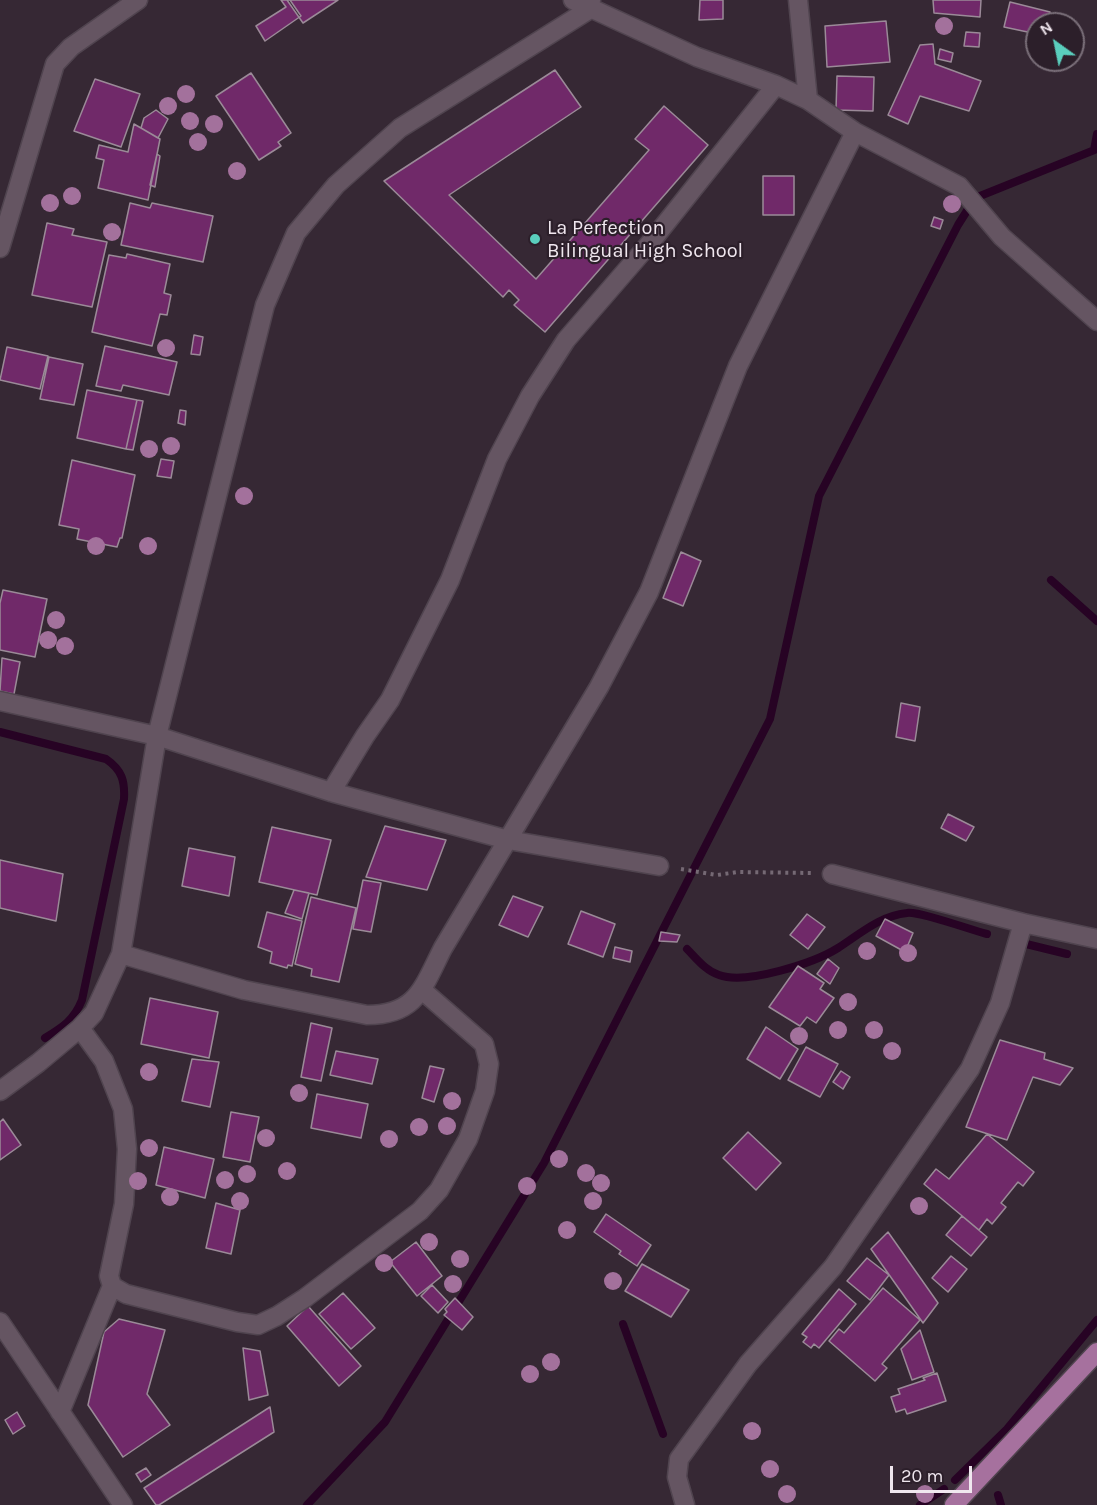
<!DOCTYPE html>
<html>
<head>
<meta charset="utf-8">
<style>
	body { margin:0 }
	#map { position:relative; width:1097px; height:1505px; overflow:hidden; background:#362834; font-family:Karla,sans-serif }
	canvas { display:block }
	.north { position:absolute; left:1025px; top:12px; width:60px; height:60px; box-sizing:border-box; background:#2c1f2a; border:2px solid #7a6f79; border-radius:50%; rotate:327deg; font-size:16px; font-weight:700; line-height:24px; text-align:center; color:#f0e7ef }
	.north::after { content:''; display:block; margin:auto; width:21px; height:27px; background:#5acebd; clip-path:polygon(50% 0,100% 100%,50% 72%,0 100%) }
	.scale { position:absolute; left:890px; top:1466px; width:82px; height:27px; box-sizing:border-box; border:3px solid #f0e7ef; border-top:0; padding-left:8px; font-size:18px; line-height:21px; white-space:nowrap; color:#f0e7ef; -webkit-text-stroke:4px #2c1f2a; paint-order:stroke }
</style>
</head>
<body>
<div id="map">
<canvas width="1097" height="1505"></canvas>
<div class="north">N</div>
<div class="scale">20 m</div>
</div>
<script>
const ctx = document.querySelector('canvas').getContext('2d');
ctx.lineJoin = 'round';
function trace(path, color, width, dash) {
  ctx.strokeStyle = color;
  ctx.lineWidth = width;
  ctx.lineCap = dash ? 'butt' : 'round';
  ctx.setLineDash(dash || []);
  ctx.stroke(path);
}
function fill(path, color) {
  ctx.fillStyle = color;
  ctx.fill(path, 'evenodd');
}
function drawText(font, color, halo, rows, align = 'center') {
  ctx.font = font + ' Karla,sans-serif';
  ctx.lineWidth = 4.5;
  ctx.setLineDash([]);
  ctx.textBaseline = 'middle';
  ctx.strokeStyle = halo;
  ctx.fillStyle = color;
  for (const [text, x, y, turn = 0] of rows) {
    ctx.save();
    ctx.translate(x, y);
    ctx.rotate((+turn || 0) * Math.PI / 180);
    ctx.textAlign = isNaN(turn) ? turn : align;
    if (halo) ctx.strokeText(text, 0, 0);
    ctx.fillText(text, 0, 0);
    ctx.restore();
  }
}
trace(new Path2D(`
	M1094,150l3,-16
	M1051,580l46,41
	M0,732l106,27c16,11 19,22 18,40l-42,201c-8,20 -19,27 -37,38
	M1018,942l49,12
	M687,949c10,10 19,22 32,26 27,10 95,-12 119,-27 22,-14 41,-32 69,-35 12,-2 64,17 80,21
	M623,1324l40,110
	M955,1480l52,-51 90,-109
	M998,1495l3,10
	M307,1505l78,-83 159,-259 226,-444 49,-223 139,-271 17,-27 122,-49
	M920,1505l24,-16`), '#270324', 8);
const building = new Path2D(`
	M281,0h9l11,16 -36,25 -9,-15 30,-19z
	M287,0h51l-35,23z
	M700,0h23v19l-24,1z
	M933,0h48l-1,17 -46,-4z
	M1010,2l40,10 -3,12h-10v10l-33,-7z
	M886,21l4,41 -63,5 -2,-41z
	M966,32l14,1 -1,14 -15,-1z
	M933,44l2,20 46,17 -12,30 -49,-15 -12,28 -20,-9 32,-70z
	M940,49l13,4 -2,9 -13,-3z
	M555,70l26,37 -132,88 87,84 113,-129 -14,-11 29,-33 44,39 -163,187 -31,-27 5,-5 -10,-10 -6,7 -119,-116z
	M251,73l40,60 -13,9 3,4 -22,14 -43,-64z
	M837,76l37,1 -1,34 -37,-1z
	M95,79l45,15 -19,53 -47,-16z
	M156,110l12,9 -10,19 -17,-10 3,-10z
	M134,124l26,15 -12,61 -50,-12 6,-28 -8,-2 3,-13 29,7z
	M157,154l3,2 -5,31 -5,-2z
	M763,176h31v39h-31z
	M130,203l20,5 2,-5 61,13 -10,46 -82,-17z
	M934,217l9,3 -3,9 -9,-3z
	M47,223l27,6 -2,6 35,7 -15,65 -60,-12z
	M127,254l43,10 -6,29 7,2 -4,20 -7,-1 -8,32 -60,-14 17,-77 17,3z
	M194,335l9,2 -3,18 -9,-1z
	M105,346l72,16 -8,33 -46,-10 -2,6 -25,-5z
	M7,347l41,9 -8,33 -40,-9z
	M49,357l34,7 -9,41 -34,-6z
	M87,390l50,10 -11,49 -49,-11z
	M137,400l6,1 -10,49 -7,-1z
	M180,410l6,1 -1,14 -7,-2z
	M161,459l13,2 -3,17 -14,-2z
	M72,460l63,15 -13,63h-2l-3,9 -40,-8 2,-10 -20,-4z
	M681,552l20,9 -18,45 -20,-8z
	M3,590l44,9 -12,58 -35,-7v-47z
	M2,658l18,4 -6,32 -14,-3z
	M901,703l19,4 -5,34 -19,-4z
	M948,814l26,13 -8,14 -25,-13z
	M385,826l61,14 -19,50 -61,-13z
	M272,827l59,13 -14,55 -58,-13z
	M189,848l46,9 -6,39 -47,-10z
	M0,860l63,14 -7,47 -56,-13z
	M363,880l18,3 -10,49 -18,-3z
	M294,890l15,3 -7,26 -17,-6z
	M513,896l30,11 -15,30 -29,-12z
	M311,897l45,11 -17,74 -28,-6 1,-7 -17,-5z
	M581,911l34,13 -12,33 -35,-13z
	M267,912l35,9 -10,45 -4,-1 -1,3 -17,-5 2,-11 -14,-5z
	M807,914l18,13 -17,22 -18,-14z
	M885,919l28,14 -8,19 -29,-16z
	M661,932l19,3 -3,7 -18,-1z
	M615,947l17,4 -2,11 -17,-4z
	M828,959l11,9 -9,16 -13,-10z
	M798,966l26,17 -4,6 14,9 -18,25 -9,-6 -7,9 -31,-19z
	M150,998l68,14 -9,46 -68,-14z
	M311,1023l21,5 -11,53 -20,-4z
	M766,1027l32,22 -18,30 -33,-20z
	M1000,1040l45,13 -1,6 29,9 -13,17 -27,-8 -26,63 -41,-13z
	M806,1047l32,17 -18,33 -32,-17z
	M336,1051l42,8 -6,25 -42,-9z
	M192,1059l27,3 -9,45 -28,-6z
	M430,1066l14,3 -10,33 -12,-4z
	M841,1071l9,6 -7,12 -10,-7z
	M317,1094l51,10 -7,34 -50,-10z
	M231,1112l28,5 -9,45 -27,-5z
	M3,1119l18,26 -21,15v-38z
	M748,1132l33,31 -25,27 -33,-32z
	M987,1134l47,38 -11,14 -5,-4 -17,21 5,4 -14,17 -5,-5 -8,11 -55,-46 12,-15 13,10z
	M164,1147l50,12 -9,39 -49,-13z
	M216,1203l24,7 -9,44 -25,-6z
	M606,1214l45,31 -14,21 -18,-12 2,-3 -27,-19z
	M962,1216l25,21 -16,19 -25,-21z
	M888,1232l50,71 -15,20 -52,-74z
	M416,1242l26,34 -25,20 -27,-34z
	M951,1256l16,13 -19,23 -16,-14z
	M867,1258l22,17 -19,25 -23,-19z
	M642,1264l47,26 -18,27 -46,-26z
	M432,1285l16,17 -10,11 -17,-17z
	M883,1288l37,32 -38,44 5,4 -12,13 -46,-40 10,-12 5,4z
	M839,1289l17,15 -37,44 -5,-4 -3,4 -8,-6 4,-5 -5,-3z
	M343,1293l32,35 -24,21 -32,-35z
	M455,1298l18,19 -11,13 -18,-15 3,-3 -2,-3z
	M308,1306l53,60 -22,20 -52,-60z
	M119,1319l46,11 -18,64 23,31 -47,32 -35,-52 16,-73z
	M920,1330l14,42 -22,8 -11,-31z
	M243,1348l17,3 8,44 -19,5z
	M937,1373l9,28 -39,13 -2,-5 -9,3 -5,-15 9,-3 -2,-5 27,-9 -2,-2z
	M270,1407l4,25 -115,73h-3l-12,-17z
	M17,1412l8,14 -12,8 -8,-14z
	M146,1468l5,7 -10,7 -5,-8z`);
fill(building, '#702969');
trace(building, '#9b8a98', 1.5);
const minor = new Path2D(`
	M573,0l124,57 79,28 32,15 47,32 104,54 43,51 95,84
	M798,0l10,100
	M0,248l55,-184 16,-17 67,-47
	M0,701l157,35 174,56 177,48 151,26
	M331,792l34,-56 25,-36 60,-120 47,-121 33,-63 36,-56 84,-97 126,-158
	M832,874l191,49 74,16
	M121,954l123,36 123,25c50,0 56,-28 76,-67l156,-261 50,-95 89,-226 117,-234
	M80,1028l24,33 19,48 4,40 -3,55 -15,72 3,10 14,8 111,28 21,3 19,-9 28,-18 115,-87 19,-21 29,-51 17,-48 4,-27 -5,-20 -62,-54
	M0,1091l38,-28 42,-35 14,-15 27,-59 36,-218 108,-431 31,-72 40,-48 64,-57 190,-119 1,-9
	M0,1322l123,183
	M60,1412l52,-126
	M685,1505l-8,-28 2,-18 69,-95 85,-97 137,-198 30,-66 23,-80`);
const major = new Path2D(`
	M954,1505l143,-153`);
trace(minor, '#50444f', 21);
trace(major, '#50444f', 21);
trace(new Path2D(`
	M681,869l36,6 21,-3 73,1`), '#756974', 4, [3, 4.5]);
trace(minor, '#655562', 18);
trace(major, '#a6719e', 18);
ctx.fillStyle = '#a3719c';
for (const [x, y] of [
	[944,26],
	[186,94],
	[168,106],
	[190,121],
	[214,124],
	[198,142],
	[237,171],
	[72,196],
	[50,203],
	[952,204],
	[112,232],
	[166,348],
	[171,446],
	[149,449],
	[244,496],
	[96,546],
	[148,546],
	[56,620],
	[48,640],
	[65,646],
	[867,951],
	[908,953],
	[848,1002],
	[838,1030],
	[874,1030],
	[799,1036],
	[892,1051],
	[149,1072],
	[299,1093],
	[452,1101],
	[447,1126],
	[419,1127],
	[266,1138],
	[389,1139],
	[149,1148],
	[559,1159],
	[287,1171],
	[586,1173],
	[247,1174],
	[225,1180],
	[138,1181],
	[601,1183],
	[527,1186],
	[170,1197],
	[240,1201],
	[593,1201],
	[919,1206],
	[567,1230],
	[429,1242],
	[460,1259],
	[384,1263],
	[613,1281],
	[453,1284],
	[551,1362],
	[530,1374],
	[752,1431],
	[770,1469],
	[787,1494],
	[925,1494]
]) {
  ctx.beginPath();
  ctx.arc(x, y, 9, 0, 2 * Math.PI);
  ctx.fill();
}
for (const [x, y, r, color] of [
	[535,239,6,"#5acebd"]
]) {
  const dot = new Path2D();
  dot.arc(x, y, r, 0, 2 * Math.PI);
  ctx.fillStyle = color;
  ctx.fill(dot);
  trace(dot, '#2c1f2a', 2);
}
drawText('20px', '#f0e7ef', '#2c1f2a', [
	["La Perfection",547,228],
	["Bilingual High School",547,251]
], 'left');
</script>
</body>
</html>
